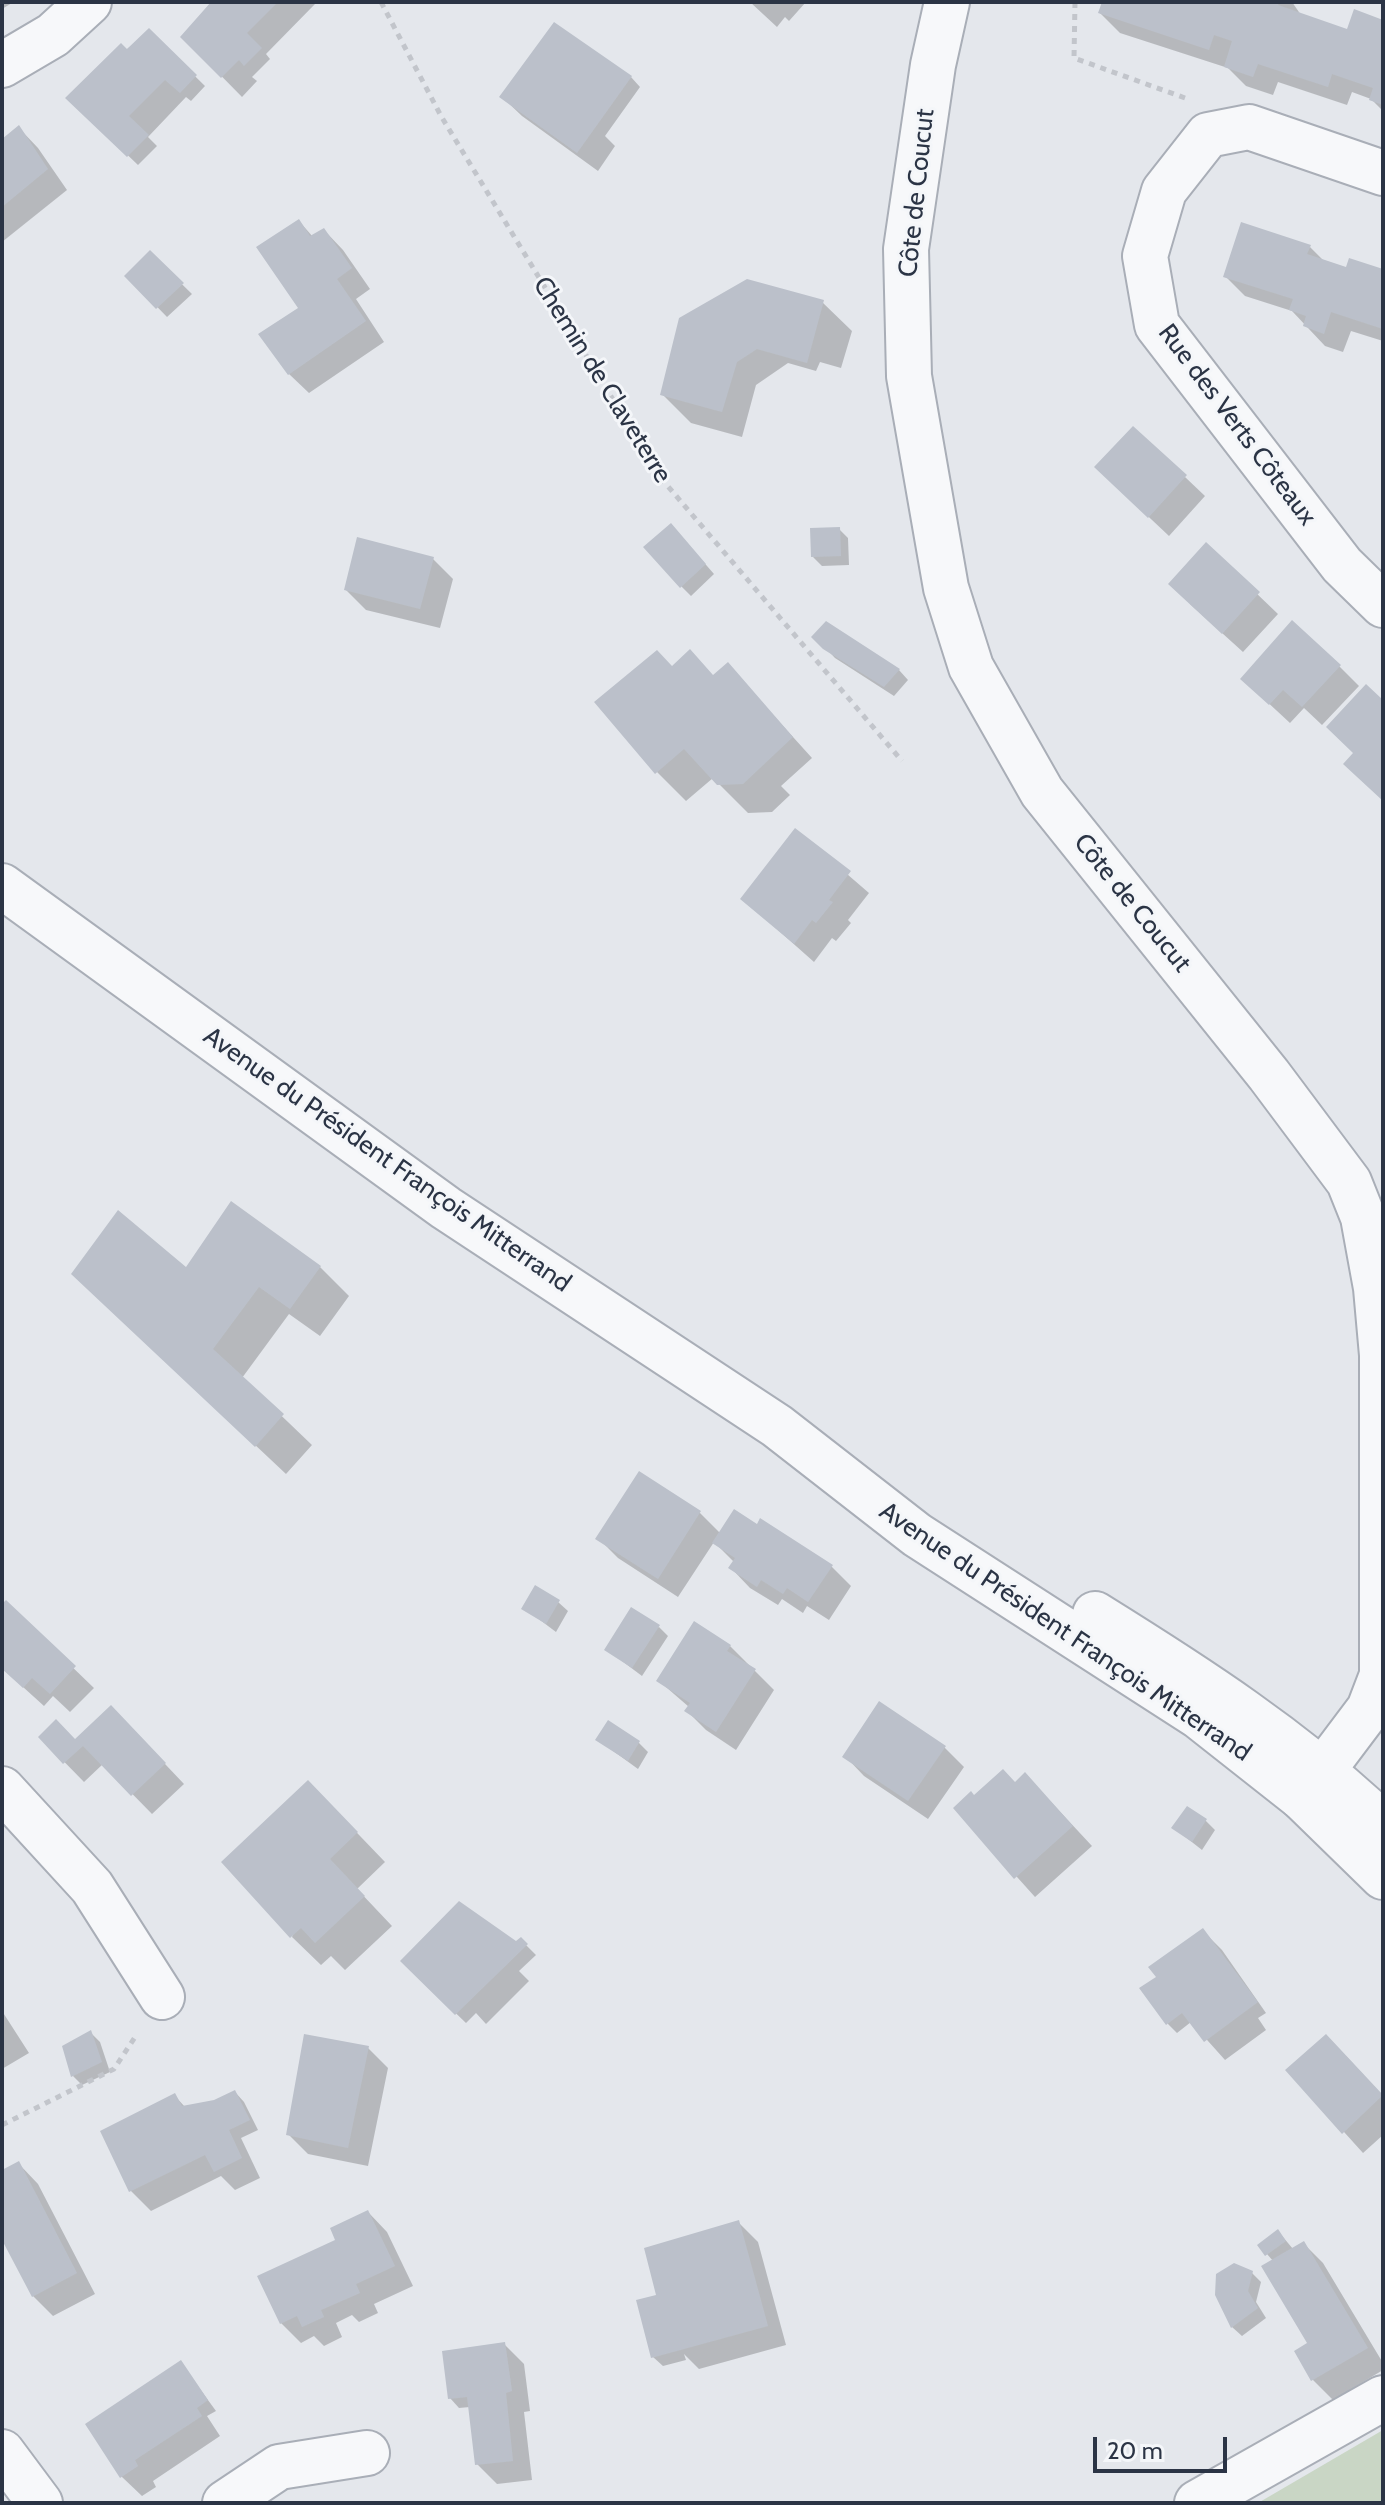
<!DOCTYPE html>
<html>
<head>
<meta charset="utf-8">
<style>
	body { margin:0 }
	#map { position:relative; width:1385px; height:2505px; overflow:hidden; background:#e4e7ec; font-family:Cabin,sans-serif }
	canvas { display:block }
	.frame { position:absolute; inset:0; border:4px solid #2b3445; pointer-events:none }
	.scale { position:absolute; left:1093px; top:2437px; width:134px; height:36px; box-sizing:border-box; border:4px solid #2b3445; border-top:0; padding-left:10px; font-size:24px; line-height:28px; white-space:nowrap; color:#2b3445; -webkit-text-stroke:6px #f4f6f9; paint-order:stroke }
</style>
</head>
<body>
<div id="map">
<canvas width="1385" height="2505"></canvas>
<div class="frame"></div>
<div class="scale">20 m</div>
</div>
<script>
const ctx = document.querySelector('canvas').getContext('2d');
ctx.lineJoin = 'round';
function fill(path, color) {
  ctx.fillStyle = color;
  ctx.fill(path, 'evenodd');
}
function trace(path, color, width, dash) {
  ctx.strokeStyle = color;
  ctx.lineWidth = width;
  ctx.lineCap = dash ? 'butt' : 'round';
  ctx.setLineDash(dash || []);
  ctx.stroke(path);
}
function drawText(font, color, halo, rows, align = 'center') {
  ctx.font = font + ' Cabin,sans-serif';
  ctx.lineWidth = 6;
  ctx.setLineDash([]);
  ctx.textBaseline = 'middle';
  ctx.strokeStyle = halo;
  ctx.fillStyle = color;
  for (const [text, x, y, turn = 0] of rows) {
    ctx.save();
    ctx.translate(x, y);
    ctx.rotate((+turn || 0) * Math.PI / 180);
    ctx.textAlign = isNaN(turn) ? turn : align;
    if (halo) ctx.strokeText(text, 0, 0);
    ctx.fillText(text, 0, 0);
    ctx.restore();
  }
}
fill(new Path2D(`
	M1383,2430v73h-125z`), '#c9d6c5');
fill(new Path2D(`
	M2,2h9l1,1 -10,6z
	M214,2h98l3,2 -49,50 4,5 -18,18 5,4 -15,16 -59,-60z
	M750,2h56l-17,19 -4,-4 -8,10z
	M1104,2h188l9,13 48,17 34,-10v89l-12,-12 -19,-7 -5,13 -69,-23 -5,13 -27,-9 -18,-18 -108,-35 -20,-20z
	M149,31l56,55 -14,15 -5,-4 -38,40 9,9 -19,19 -70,-67z
	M631,77l9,10 -35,49 10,10 -17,25 -76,-55 -20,-19z
	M19,128l19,20 29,42 -65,52v-100z
	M299,221l14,16 11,-7 19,20 27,39 -14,10 28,43 -75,51 -20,-19 12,-66z
	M1310,247l15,15 22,7 36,2v70l-32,-10 -8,21 -18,-6 -33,-35 -47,-15 -20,-20z
	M150,253l42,41 -25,23 -40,-41z
	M822,302l30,29 -11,37 -21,-6 -4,9 -28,-8 -32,22 -14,52 -51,-14 -29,-29z
	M1185,477l20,19 -36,40 -52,-49z
	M839,529l9,9 1,27 -27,1 -9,-9z
	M680,535l34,39 -23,22 -10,-10z
	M1206,545l72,69 -35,38 -53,-48z
	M433,559l20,20 -13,49 -74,-18 -20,-20z
	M826,623l73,47 9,10 -14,16 -59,-38 -21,-22z
	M728,665l84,93 -31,28 9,9 -18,17 -24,1 -35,-35 -27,23 -29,-29 15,-103 41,8z
	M1339,666l20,20 -37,39 -18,-17 -14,15 -27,-25z
	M796,830l73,63 -21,27 3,3 -15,18 -4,-3 -18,24 -71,-63z
	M320,1267l29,29 -29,40 -31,-22 -47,64 70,67 -26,29 -117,-110 17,-95z
	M640,1474l60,39 21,21 111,33 19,19 -22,34 -22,-14 -4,7 -21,-14 -4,6 -28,-17 -19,-20 3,-6 -20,-20 -36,55 -60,-39 -20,-20z
	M558,1602l10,9 -12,21 -32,-24z
	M6,1603l88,85 -24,24 -17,-16 -9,10 -42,-38v-61z
	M659,1627l9,9 -26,40 -36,-27z
	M730,1646l44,44 -38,60 -30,-20 -19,-19 2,-4 -30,-26z
	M130,1727l54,57 -32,30 -49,-50 -19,18 -44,-45 36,4z
	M598,1740l41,3 9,9 -10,17z
	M944,1747l20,20 -36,52 -64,-43 -19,-20z
	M1025,1774l67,72 -57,51 -80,-89 60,-24z
	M337,1812l48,50 -28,27 35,37 -47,44 -14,-14 -10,9 -29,-28z
	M1205,1820l10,10 -13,20 -28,-22z
	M1202,1930l20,20 44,63 -8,5 8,12 -41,30 -34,-38 -14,11 -9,-9 -10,-47z
	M521,1940l15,15 -17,16 10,10 -43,43 -10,-11 -10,10 -26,-25z
	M2,2011l27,42 -27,16z
	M91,2033l9,9 10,30 -28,13 -9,-9z
	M368,2048l20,20 -20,98 -60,-12 -20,-20z
	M1346,2056l37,40v39l-20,18 -75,-83z
	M235,2092l9,10 14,28 -17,8 19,40 -25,12 -14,-14 -70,35 -20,-20 -29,-59 73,-36 10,11 30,-5z
	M19,2164l19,20 57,110 -42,22 -20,-20 -31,-60v-64z
	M368,2212l19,20 26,54 -39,18 4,9 -19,9 -7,-7 -16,8 6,14 -18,9 -10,-10 -13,7 -20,-20 57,-82z
	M739,2223l19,19 28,103 -87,24 -15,-15 2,6 -23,6 -10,-9 3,-59z
	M1278,2231l15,18 10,-6 20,20 60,100v7l-50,30 -20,-20 -17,-28 14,-9 -37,-82 -6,-7z
	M1252,2273l9,9 -5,20 10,16 -24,18 -10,-9z
	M504,2344l20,20 6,47 -6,1 8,68 -35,4 -20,-20 -7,-57 -11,1 -9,-10z
	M181,2363l35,48 -9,5 13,20 -67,45 3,6 -14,9 -20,-19 -34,-52z`), '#0003');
fill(new Path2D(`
	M211,2h67l-31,31 15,15 -18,18 -5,-6 -18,18 -41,-41z
	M1102,2h177l-1,3 69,24 7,-20 29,11v85l-14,-5 4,-12 -41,-14 -4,13 -70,-23 -5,13 -29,-10 8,-26 -18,-6 -5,15 -111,-37z
	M554,22l78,54 -55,77 -78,-56z
	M149,28l48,47 -17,18 -15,-13 -36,36 20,19 -22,22 -62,-59 56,-55 6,6z
	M19,125l29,44 -46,38v-68z
	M299,219l11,17 14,-8 28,40 -15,11 29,42 -78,54 -30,-41 40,-26 -42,-61z
	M1241,222l70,23 -4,9 39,13 3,-9 34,11v60l-52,-17 -7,22 -21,-8 3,-10 -17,-6 4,-11 -70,-22z
	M150,250l34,33 -28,26 -32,-33z
	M747,279l77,21 -17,63 -50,-14 -20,13 -15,50 -62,-17 19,-77z
	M1133,426l54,49 -39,43 -54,-51z
	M671,523l35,41 -26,24 -37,-41z
	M840,527l1,29 -30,1 -1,-29z
	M357,537l77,20 -14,52 -76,-19z
	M1206,542l54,50 -38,42 -54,-50z
	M1292,620l49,45 -39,42 -19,-17 -14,15 -29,-26z
	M826,621l74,48 -16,18 -61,-38 -12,-12z
	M690,649l23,26 15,-13 65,75 -50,47 -26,1 -33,-36 -29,25 -61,-72 63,-52 15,16z
	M1366,684l17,16v101l-40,-37 10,-11 -27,-26z
	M795,828l56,43 -22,29 4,2 -17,21 -4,-3 -18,24 -54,-45z
	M231,1201l90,65 -31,43 -31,-22 -46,62 71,65 -29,33 -184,-173 47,-64 68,57z
	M639,1471l62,40 -43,68 -63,-40z
	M734,1509l23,15 3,-6 73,47 -25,37 -21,-14 -4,6 -22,-14 -4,7 -29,-19 7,-10 -23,-15z
	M535,1585l25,15 -14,24 -25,-15z
	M6,1600l70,66 -26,28 -18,-16 -9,10 -21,-19v-65z
	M631,1607l29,18 -28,43 -28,-18z
	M694,1621l37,24 -4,6 29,18 -40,63 -32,-21 6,-8 -34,-22z
	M879,1701l67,45 -38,55 -66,-44z
	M111,1705l55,58 -35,33 -48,-50 -20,18 -25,-27 18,-18 19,20z
	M608,1720l32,21 -12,20 -33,-21z
	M1003,1769l12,13 10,-10 48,54 -59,53 -61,-71 18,-17 3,4z
	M308,1780l50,52 -28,27 35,37 -50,47 -14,-15 -11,10 -69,-76z
	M1187,1806l20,13 -15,23 -21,-14z
	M459,1901l57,40 5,-4 7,7 -73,71 -55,-54z
	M1203,1928l55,74 -54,40 -22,-29 -16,12 -27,-37 17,-11 -8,-10z
	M91,2030l11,32 -31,15 -9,-31z
	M304,2034l65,12 -21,102 -62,-13z
	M1326,2034l57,61 -41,39 -57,-64z
	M235,2090l15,30 -21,10 13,28 -28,14 -9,-17 -76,37 -29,-61 75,-38 7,13 32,-6z
	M19,2161l58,112 -45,24 -30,-57v-70z
	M368,2210l27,56 -39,18 4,9 -39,17 3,7 -22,10 -5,-11 -17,8 -23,-48 78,-36 -5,-12z
	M739,2220l29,106 -117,32 -15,-58 20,-5 -12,-47z
	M1278,2229l8,12 -21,15 -8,-11z
	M1304,2241l64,107 -57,33 -17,-30 13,-8 -46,-77z
	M1234,2263l19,8 -5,20 10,17 -27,20 -16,-33 1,-21z
	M505,2342l7,49 -6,2 7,68 -38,4 -8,-68 -19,2 -6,-48z
	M181,2360l27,40 -11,8 5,8 -67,44 3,6 -18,12 -35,-54z`), '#bbc0ca');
const minor = new Path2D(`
	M947,2l-14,63 -27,184 3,127 37,212 25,79 71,125 227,283 80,107 14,35 13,71 6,67v320l-13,34 -67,89
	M2,65l51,-30 36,-33
	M1383,173l-134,-46 -41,8 -44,56 -19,65 12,69 185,240 41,40
	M2,1789l90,98 70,110
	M2,2452l38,51
	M225,2503l54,-36 88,-14
	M1197,2503l186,-105`);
const tertiary = new Path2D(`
	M2,886l444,322 331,218 140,109 281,181 104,82 81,79
	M1095,1614c103,64 199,126 288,210`);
trace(minor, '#a9aeb7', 48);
trace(tertiary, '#a9aeb7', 48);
trace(new Path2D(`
	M381,2l60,114 219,361 242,284
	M1075,2l-1,56 111,40
	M2,2125l112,-56 23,-35`), '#c2c5cb', 5, [6, 6]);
trace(minor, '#f7f8fa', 44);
trace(tertiary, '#f7f8fa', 44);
drawText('26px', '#2b3445', '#f4f6f9', [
	["Côte de Coucut",917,193,-84],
	["Chemin de Claveterre",602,380,58],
	["Rue des Verts Côteaux",1237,425,53],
	["Côte de Coucut",1132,903,51],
	["Avenue du Président François Mitterrand",387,1160,35],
	["Avenue du Président François Mitterrand",1065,1632,34]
]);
</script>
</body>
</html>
